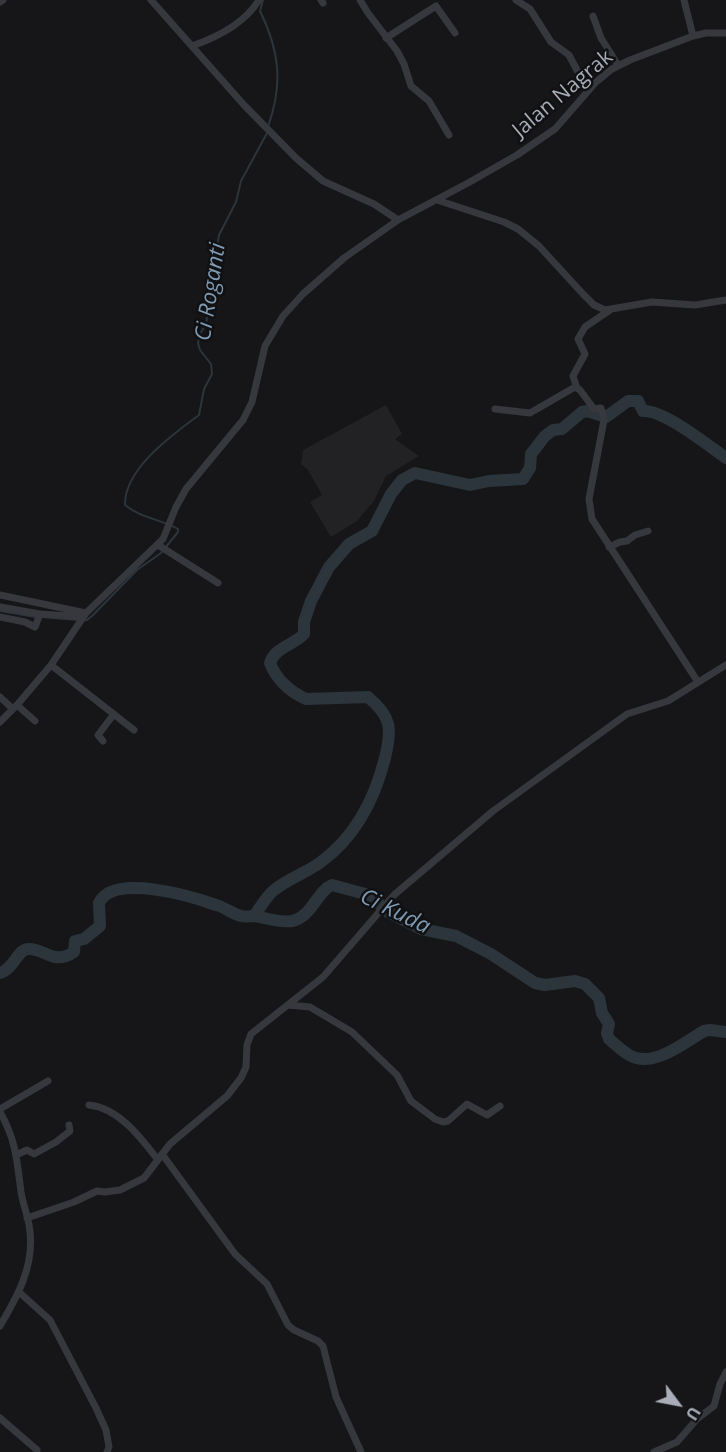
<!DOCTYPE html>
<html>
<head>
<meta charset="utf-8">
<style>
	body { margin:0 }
	#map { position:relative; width:726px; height:1452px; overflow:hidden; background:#161618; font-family:"Open Sans",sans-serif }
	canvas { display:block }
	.north { position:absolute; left:648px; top:1374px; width:60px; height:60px; -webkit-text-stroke:4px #111113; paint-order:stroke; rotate:122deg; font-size:16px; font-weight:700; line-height:24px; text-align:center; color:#a8adb8 }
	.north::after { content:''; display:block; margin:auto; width:21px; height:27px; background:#a8adb8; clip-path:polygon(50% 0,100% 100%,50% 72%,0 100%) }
</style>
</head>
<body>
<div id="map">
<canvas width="726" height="1452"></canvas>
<div class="north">U</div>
</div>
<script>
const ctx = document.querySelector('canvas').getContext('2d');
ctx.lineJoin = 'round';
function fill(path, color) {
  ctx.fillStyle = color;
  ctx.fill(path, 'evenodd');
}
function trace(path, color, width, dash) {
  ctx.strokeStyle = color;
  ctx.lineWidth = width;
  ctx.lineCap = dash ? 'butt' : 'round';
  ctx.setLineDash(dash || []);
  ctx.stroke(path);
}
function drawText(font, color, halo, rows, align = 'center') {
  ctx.font = font + ' "Open Sans",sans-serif';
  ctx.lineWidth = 5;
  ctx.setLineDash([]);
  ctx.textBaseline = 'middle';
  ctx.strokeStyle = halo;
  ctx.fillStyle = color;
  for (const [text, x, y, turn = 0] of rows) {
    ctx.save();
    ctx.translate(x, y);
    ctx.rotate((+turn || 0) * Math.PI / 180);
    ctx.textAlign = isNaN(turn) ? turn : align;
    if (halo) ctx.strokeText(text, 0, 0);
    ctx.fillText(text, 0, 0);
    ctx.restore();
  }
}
fill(new Path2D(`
	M386,405l16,29 -7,5 24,17 -33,20 -12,25 -17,20 -26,16 -21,-35 12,-7 -14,-25 -7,-6 2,-14z`), '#222225');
trace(new Path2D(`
	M263,0l-3,11c20,41 23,73 8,116
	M0,611l36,6
	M42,617l36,3
	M83,620h4l5,-4 45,-46 24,-17 17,-21v-3c-18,-10 -37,-11 -53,-24 -1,-36 48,-71 74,-90l5,-26 8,-15 -1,-10 -11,-14 -2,-7 2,-9 6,-10 5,-32 6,-17 -1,-21 3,-19 17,-33 5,-21 26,-48`), '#2c353c', 2);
trace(new Path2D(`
	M254,916c6,-8 12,-19 19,-25 14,-12 33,-18 48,-29 34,-25 54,-64 64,-104 7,-29 7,-41 -17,-61l-62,2c-16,-7 -30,-20 -36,-36 5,-16 24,-18 34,-29v-12l7,-21 18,-34 20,-23 23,-13 19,-37 11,-14 13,-7 55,12 19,-4 34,-2 7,-11 1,-14 14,-18 8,-6 9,-1 20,-17 5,-1 19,6 22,-16h10l5,10c20,-2 66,35 83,47
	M0,973c13,-3 18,-24 28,-24 17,-1 25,17 46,3l1,-11 9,-2 16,-13 -1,-23c14,-30 92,-7 117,2 9,2 16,9 25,11 4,1 10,0 14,0 11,2 25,7 37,5 20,-4 25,-30 40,-36l37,10 19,17 33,17 35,7 35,18 44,29 10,2 30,-4 10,3 14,14 3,15 7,11 -2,9 2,6c7,6 14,13 22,17 23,12 54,-14 73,-25l6,-1 16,2`), '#2c353c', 12);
trace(new Path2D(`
	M151,0l93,105 52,53 27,23 51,23 24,16
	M321,0l2,3
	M360,0l8,13 29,38 7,13 7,22 18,15 20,34
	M516,0l14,9 21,33 18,13 19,36
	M684,0l9,36
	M0,2l3,-2
	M593,16l8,22 17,27
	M386,38l50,-32 19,27
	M192,46c26,-9 53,-23 67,-46
	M437,200l67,22 14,7 21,17 44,48 11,11 11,5 47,-8 43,3 31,-5
	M577,388l-4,-12 12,-22 -7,-15 7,-12 25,-17
	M495,409l35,4 45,-26 5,3 14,19 7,-1 3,12 -15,79 3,20 106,163
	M158,545l60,38
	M609,547l11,-5 7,-1 8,-6 13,-4
	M0,595l86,18
	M0,607l40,7 43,3
	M0,617l25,5 10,5 5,-13
	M51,665l83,65
	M0,697l13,12
	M17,705l18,16
	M0,722l17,-17 34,-40 35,-52 77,-74 13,-32 10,-18 57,-69 9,-18 13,-56 18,-30 20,-22 41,-36 54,-38 70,-37 49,-28 38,-26 41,-47 16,-13 18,-9 63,-24 13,-3h20
	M103,741l-5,-6 16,-21
	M288,1005l22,2 42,25 45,43 14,26 24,18 8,3 5,-1 19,-17 20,11 13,-9
	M89,1105c30,3 52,33 69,55
	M0,1109l48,-28
	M0,1112c16,28 17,49 21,80 2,13 8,26 9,40 4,35 -13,65 -30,94
	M162,1154l73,100 32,30 21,41 6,5 24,11 5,5 13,51 25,55
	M16,1155l11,-5 7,4 22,-12 14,-11 -1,-6
	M27,1218l47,-16 23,-11 8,1 15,-2 24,-12 26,-34 57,-48 14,-18 5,-11 1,-22 4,-11 72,-57 71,-82 99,-84 134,-97 41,-13 58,-36
	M20,1293l30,27 46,88 10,22 3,17 -2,5
	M0,1418l37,32
	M654,1452l23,-10 20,-23 17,-13 6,-22 6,-12`), '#37383d', 7);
drawText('21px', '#a8adb8', '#111113', [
	["Jalan Nagrak",563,94,-40]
]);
drawText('italic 22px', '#7f9bb3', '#111113', [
	["Ci Roganti",211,292,-81],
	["Ci Kuda",395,912,26]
]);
</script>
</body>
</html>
